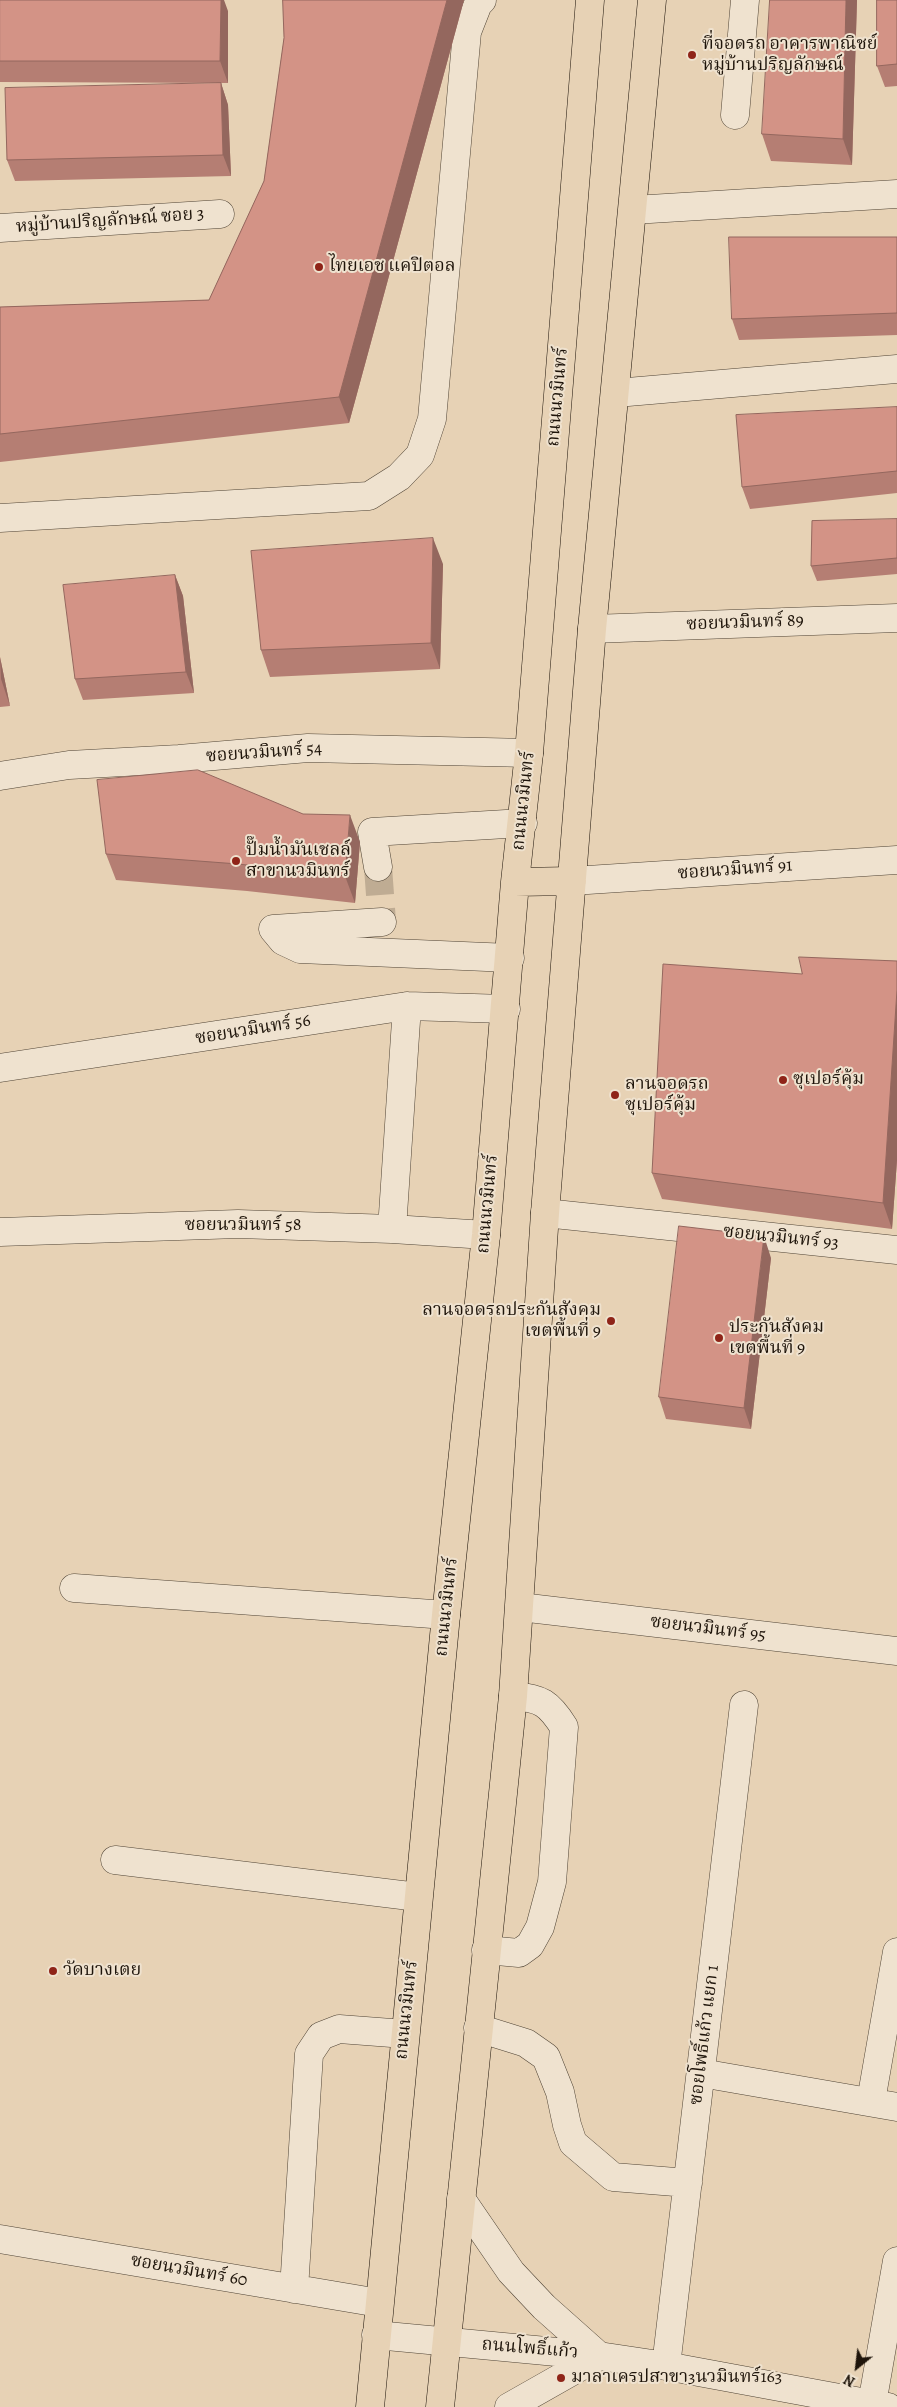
<!DOCTYPE html>
<html>
<head>
<meta charset="utf-8">
<style>
	body { margin:0 }
	#map { position:relative; width:897px; height:2407px; overflow:hidden; background:#e7d2b5; font-family:Alegreya,serif }
	canvas { display:block }
	.north { position:absolute; left:832px; top:2342px; width:50px; height:50px; -webkit-text-stroke:4px #efe2cf; paint-order:stroke; rotate:209deg; font-size:14px; font-weight:700; line-height:20px; text-align:center; color:#1e140a }
	.north::after { content:''; display:block; margin:auto; width:18px; height:22px; background:#1e140a; clip-path:polygon(50% 0,100% 100%,50% 72%,0 100%) }
</style>
</head>
<body>
<div id="map">
<canvas width="897" height="2407"></canvas>
<div class="north">N</div>
</div>
<script>
const ctx = document.querySelector('canvas').getContext('2d');
ctx.lineJoin = 'round';
function trace(path, color, width, dash) {
  ctx.strokeStyle = color;
  ctx.lineWidth = width;
  ctx.lineCap = dash ? 'butt' : 'round';
  ctx.setLineDash(dash || []);
  ctx.stroke(path);
}
function fill(path, color) {
  ctx.fillStyle = color;
  ctx.fill(path, 'evenodd');
}
function drawText(font, color, halo, rows, align = 'center') {
  ctx.font = font + ' Alegreya,"Noto Serif Thai",serif';
  ctx.lineWidth = 4;
  ctx.setLineDash([]);
  ctx.textBaseline = 'middle';
  ctx.strokeStyle = halo;
  ctx.fillStyle = color;
  for (const [text, x, y, turn = 0] of rows) {
    ctx.save();
    ctx.translate(x, y);
    ctx.rotate((+turn || 0) * Math.PI / 180);
    ctx.textAlign = isNaN(turn) ? turn : align;
    if (halo) ctx.strokeText(text, 0, 0);
    ctx.fillText(text, 0, 0);
    ctx.restore();
  }
}
trace(new Path2D(`
	M378,867l4,55`), '#bfac93', 28, [28, 14]);
const minor = new Path2D(`
	M735,115l10,-115
	M633,210l264,-16
	M0,228l220,-14
	M616,393l281,-24
	M0,518l369,-22 30,-19 21,-22 12,-36 35,-387 11,-28 4,-4
	M592,629l305,-11
	M0,776l69,-11 110,-6 129,-11 221,5
	M378,867l-6,-35 151,-9
	M572,881l325,-21
	M382,922l-109,7 10,12 17,8 210,9
	M0,1068l407,-62 99,3
	M545,1213l352,37
	M392,1229l15,-223
	M0,1232l238,-8 154,5 94,6
	M74,1588l372,27
	M520,1607l377,44
	M115,1860l303,37
	M486,1950l33,3 11,-8 10,-18 12,-45 12,-155c-15,-24 -23,-29 -51,-31
	M478,2028l48,15 20,14 14,35 7,33 6,18 40,34 75,6
	M701,2073l196,34
	M871,2101l26,-149
	M461,2199l50,73 33,35 55,49
	M0,2239l379,64
	M294,2289l15,-235 12,-18 18,-7 66,5
	M376,2335l223,21 67,10 222,41
	M666,2366l78,-661
	M872,2404l25,-143
	M509,2407l90,-51`);
const major = new Path2D(`
	M515,882l57,-1
	M370,2407l76,-792 40,-380 29,-353 14,-129 61,-753
	M440,2407l73,-711 32,-483 47,-584 60,-629`);
trace(minor, '#504435', 29);
trace(major, '#1e140a', 29);
trace(minor, '#efe2cf', 28);
trace(major, '#e7d2b5', 28);
fill(new Path2D(`
	M0,0l228,11v72l-228,-1z
	M283,0h181l-115,423 -349,39v-155l209,-7 55,-119 20,-143z
	M857,0l-5,165 -81,-4 -9,-27z
	M897,0v86l-12,1 -8,-21z
	M221,83l7,22 3,71 -216,5 -8,-21z
	M897,237v98l-158,5 -7,-21z
	M897,407v86l-147,16 -8,-22z
	M897,519v55l-80,7 -6,-15z
	M443,564l-3,105 -170,8 -9,-27z
	M175,575l8,21 11,97 -111,7 -8,-21z
	M0,657l10,49 -10,1z
	M360,842l-5,61 -108,-12 -131,-11 -10,-26z
	M897,961v199l-5,69 -230,-30 -10,-26 150,-199z
	M771,1258l-20,171 -85,-10 -7,-22z`), '#b57e73');
fill(new Path2D(`
	M221,0h3l4,11v72l-8,-22z
	M447,0h17l-115,423 -10,-26z
	M846,0h11l-5,165 -9,-26z
	M221,83l7,22 3,71 -8,-21z
	M433,538l10,26 -3,105 -9,-26z
	M175,575l8,21 11,97 -8,-21z
	M0,657l10,49 -9,-27z
	M350,815l10,27 -5,61 -10,-27z
	M897,990v170l-5,69 -9,-26z
	M764,1236l7,22 -20,171 -7,-21z`), '#94675e');
const building = new Path2D(`
	M0,0h221l-1,61h-220z
	M283,0h164l-108,397 -339,37v-127l209,-7 55,-119 20,-143z
	M770,0h76l-3,139 -81,-5z
	M877,0h20v64l-20,2z
	M221,83l2,72 -216,5 -2,-72z
	M729,237h168v76l-165,6z
	M897,407v64l-155,16 -6,-72z
	M897,519v39l-86,8 1,-45z
	M433,538l-2,105 -170,7 -10,-99z
	M175,575l11,97 -111,7 -12,-94z
	M198,770l105,44 47,1 -5,61 -107,-12 -132,-10 -9,-74z
	M799,957l98,4v29l-14,213 -231,-30 11,-209 139,10z
	M679,1226l85,10 -20,172 -85,-11z`);
fill(building, '#d39386');
trace(building, '#94675e', 1);
for (const [x, y, r, color] of [
	[692,55,5,"#8f2418"],
	[319,267,5,"#8f2418"],
	[236,861,5,"#8f2418"],
	[783,1080,5,"#8f2418"],
	[615,1095,5,"#8f2418"],
	[611,1321,5,"#8f2418"],
	[719,1338,5,"#8f2418"],
	[53,1971,5,"#8f2418"],
	[561,2378,5,"#8f2418"]
]) {
  const dot = new Path2D();
  dot.arc(x, y, r, 0, 2 * Math.PI);
  ctx.fillStyle = color;
  ctx.fill(dot);
  trace(dot, '#efe2cf', 2);
}
drawText('18px', '#1e140a', '#efe2cf', [
	["ที่จอดรถ อาคารพาณิชย์",702,45],
	["หมู่บ้านปริญลักษณ์",702,66],
	["ไทยเอช แคปิตอล",329,267],
	["ปั๊มน้ำมันเชลล์",246,851],
	["สาขานวมินทร์",246,872],
	["ซุเปอร์คุ้ม",793,1080],
	["ลานจอดรถ",625,1085],
	["ซุเปอร์คุ้ม",625,1106],
	["ลานจอดรถประกันสังคม",601,1311,"right"],
	["เขตพื้นที่ 9",601,1332,"right"],
	["ประกันสังคม",729,1328],
	["เขตพื้นที่ 9",729,1349],
	["วัดบางเตย",63,1971],
	["มาลาเครปสาขา3นวมินทร์163",571,2378]
], 'left');
drawText('18px', '#1e140a', '#efe2cf', [
	["หมู่บ้านปริญลักษณ์ ซอย 3",110,221,-4],
	["ถนนนวมินทร์",558,397,-85],
	["ซอยนวมินทร์ 89",745,623,-2],
	["ซอยนวมินทร์ 54",264,753,-4],
	["ถนนนวมินทร์",524,801,-84],
	["ซอยนวมินทร์ 91",735,870,-4],
	["ซอยนวมินทร์ 56",253,1030,-9],
	["ถนนนวมินทร์",488,1204,-85],
	["ซอยนวมินทร์ 58",243,1226],
	["ซอยนวมินทร์ 93",781,1238,6],
	["ถนนนวมินทร์",447,1607,-84],
	["ซอยนวมินทร์ 95",708,1629,7],
	["ถนนนวมินทร์",407,2010,-84],
	["ซอยโพธิ์แก้ว แยก 1",705,2035,-83],
	["ซอยนวมินทร์ 60",189,2271,10],
	["ถนนโพธิ์แก้ว",530,2349,5]
]);
</script>
</body>
</html>
